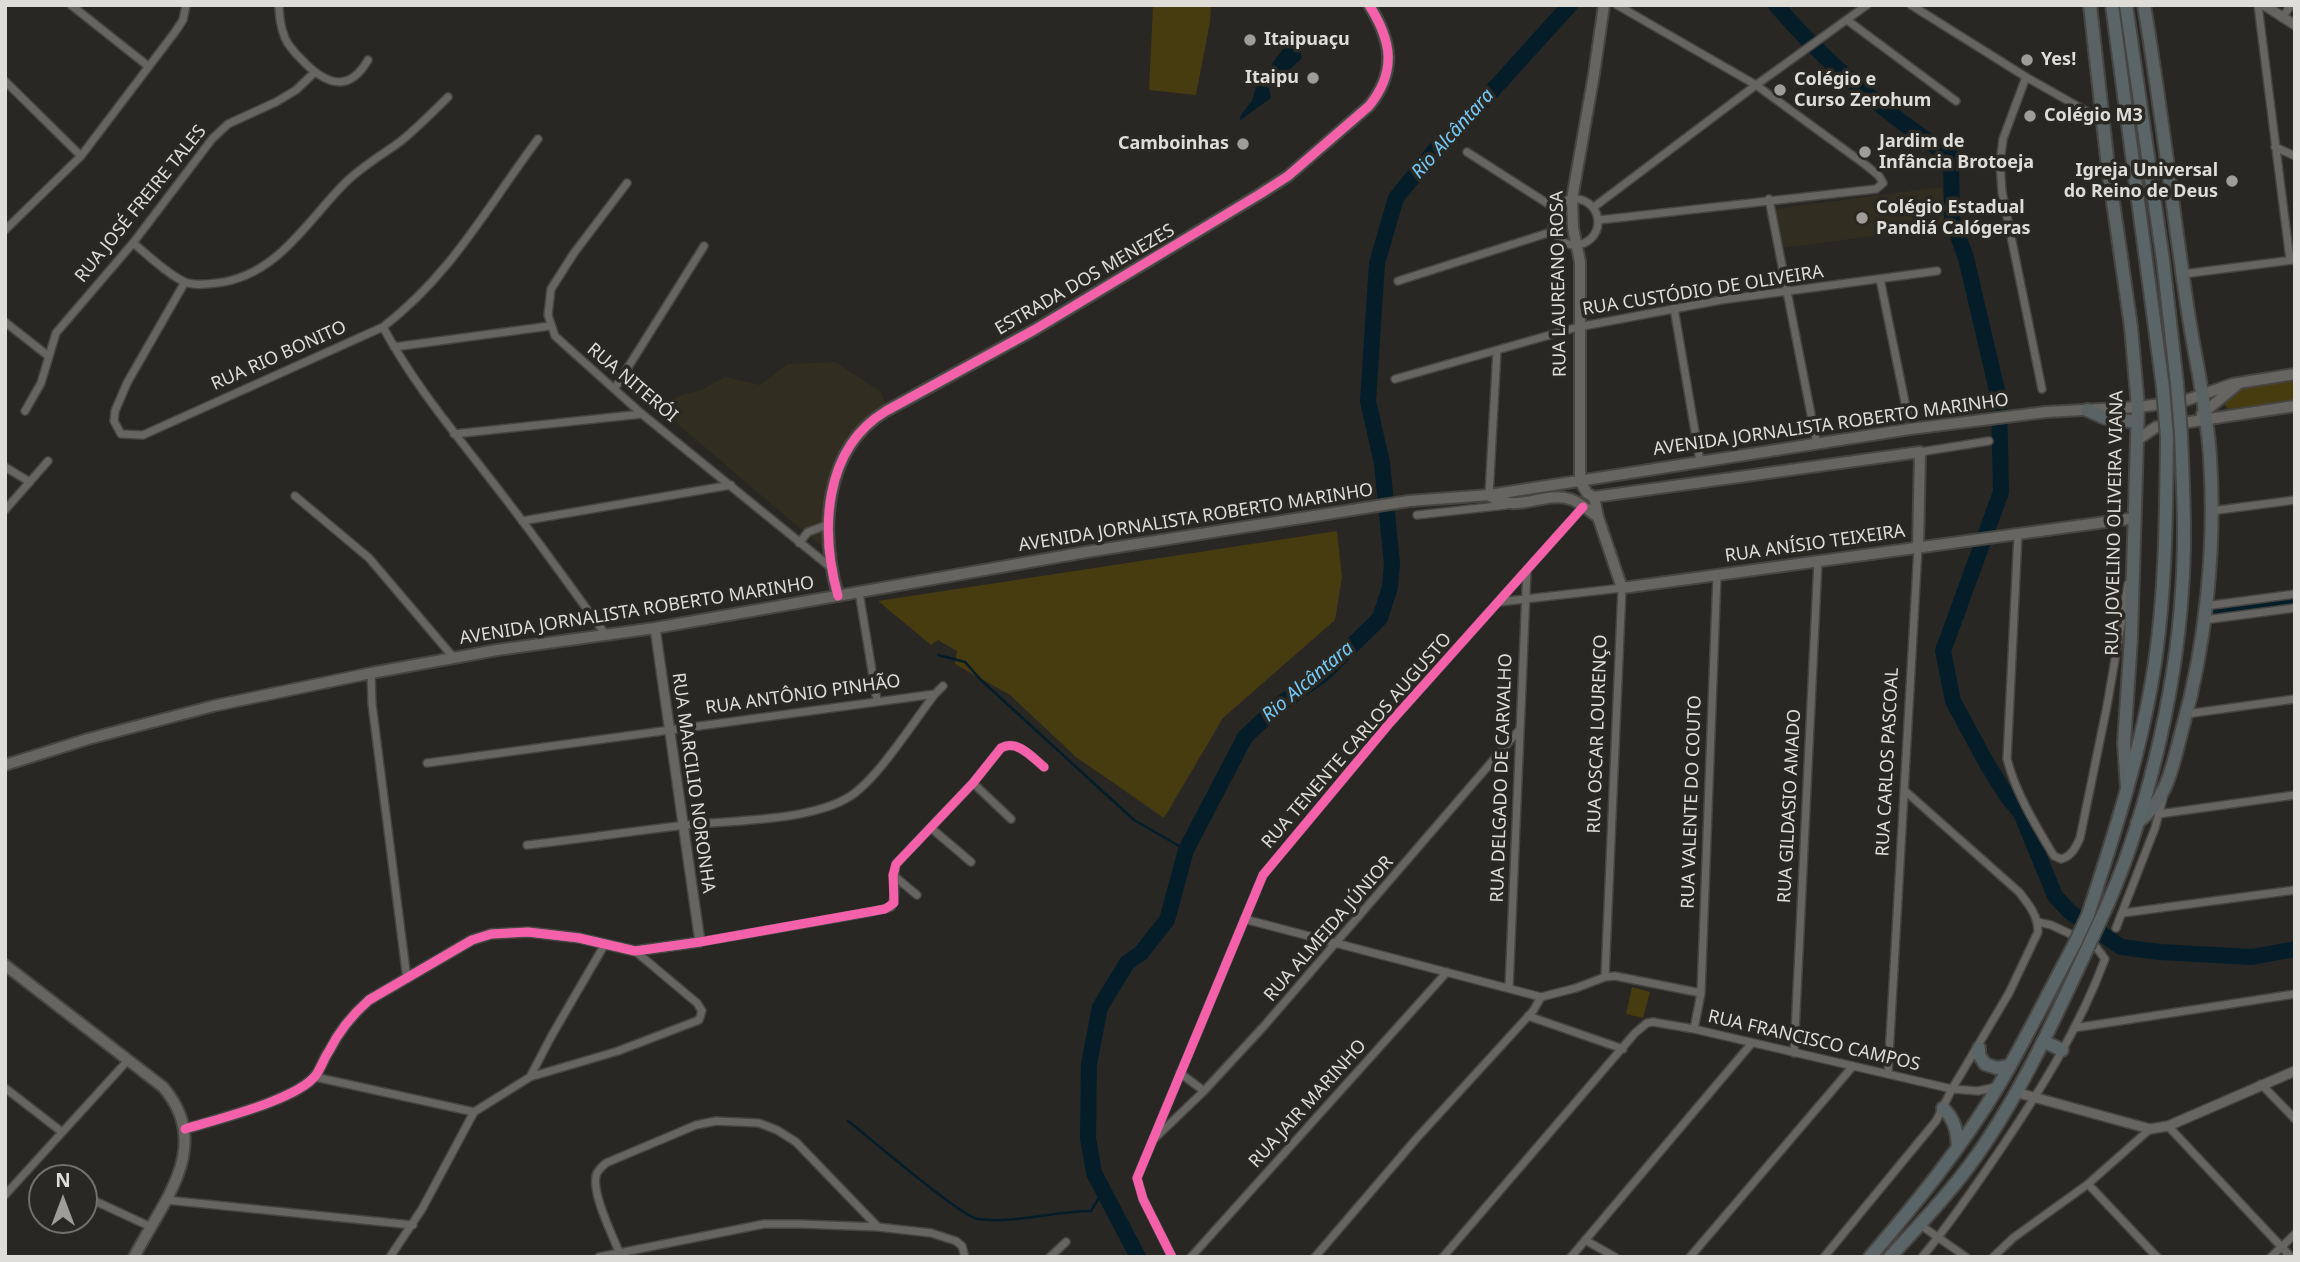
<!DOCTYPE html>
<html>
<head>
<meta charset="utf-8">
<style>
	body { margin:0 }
	#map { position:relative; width:2300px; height:1262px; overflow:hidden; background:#282724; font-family:"Noto Sans",sans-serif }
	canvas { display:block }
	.frame { position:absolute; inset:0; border:7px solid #deddd8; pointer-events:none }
	.north { position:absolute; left:28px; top:1164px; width:70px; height:70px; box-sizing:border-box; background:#2a2822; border:2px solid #72706b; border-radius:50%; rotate:0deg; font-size:19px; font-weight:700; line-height:28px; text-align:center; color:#deddd8 }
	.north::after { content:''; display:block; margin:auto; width:24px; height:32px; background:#9e9d99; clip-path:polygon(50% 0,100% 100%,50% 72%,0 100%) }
</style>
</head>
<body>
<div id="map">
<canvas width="2300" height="1262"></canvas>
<div class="frame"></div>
<div class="north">N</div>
</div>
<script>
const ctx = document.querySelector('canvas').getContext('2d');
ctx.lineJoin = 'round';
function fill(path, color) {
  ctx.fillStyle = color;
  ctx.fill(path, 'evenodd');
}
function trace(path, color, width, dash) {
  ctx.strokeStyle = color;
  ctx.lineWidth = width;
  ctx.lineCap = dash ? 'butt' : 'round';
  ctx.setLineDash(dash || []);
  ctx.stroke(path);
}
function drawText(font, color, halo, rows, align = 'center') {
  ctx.font = font + ' "Noto Sans",sans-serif';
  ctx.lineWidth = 7;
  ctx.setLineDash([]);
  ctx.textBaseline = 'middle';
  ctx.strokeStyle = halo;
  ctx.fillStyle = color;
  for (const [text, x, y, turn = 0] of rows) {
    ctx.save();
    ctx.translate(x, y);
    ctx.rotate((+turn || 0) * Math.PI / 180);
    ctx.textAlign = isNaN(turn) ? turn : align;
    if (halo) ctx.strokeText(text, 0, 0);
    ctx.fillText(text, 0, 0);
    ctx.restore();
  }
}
fill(new Path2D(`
	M1942,187l7,39 -167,22 -7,-39z
	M835,362l45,29 10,19 -34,30 -18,30 -9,83 -169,-144 16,-12 27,-8 22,-12 35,8 28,-21z`), '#312d21');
fill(new Path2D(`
	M1153,5h58l-1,17 -14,73 -47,-5z
	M2295,381v19l-67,9 -3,-4c10,-24 48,-21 70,-24z
	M1337,531l5,46 -7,43 -112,98 -59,100 -88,-61 -66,-62 -55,-31 2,-13 -19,-11 -7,5 -53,-44z
	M1632,987l18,5 -7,26 -17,-4z`), '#473b10');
fill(new Path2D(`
	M1292,37h4l6,21 -13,12 -12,6 -5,-12z
	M1262,85l7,3 2,10 -32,23 3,-8 10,-12 4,-14z`), '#051d29');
trace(new Path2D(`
	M938,655l27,7 16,18 153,140 52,30
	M848,1121c21,16 112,95 130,98 37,5 76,-8 113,-8l12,-20`), '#051d29', 2.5);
trace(new Path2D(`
	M1776,5c50,59 111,109 175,152l1,62 14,39 33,141 2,93 -58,159 10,50 34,63 20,32 14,17 34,83 15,16 51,35 39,5 92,5 43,-8
	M2215,610l80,-10
	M1138,1257l-44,-84 -6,-35 1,-74 11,-57 27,-44 14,-10 26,-33 19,-70 59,-113 34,-32 43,-30 58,-57 10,-31 2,-23 -10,-101 -14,-62 9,-138 19,-65 39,-48 19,-17 116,-128`), '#051d29', 16);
const minor = new Path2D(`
	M71,5l77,61
	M279,5c0,11 2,23 6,33 4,10 13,18 21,26 23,22 44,27 62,-4
	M1911,5l115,72 76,43
	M2258,5l32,255
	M2282,18l9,-13
	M1847,20l109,81
	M2026,77l-23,62 -3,24 2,29 40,197
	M5,81l76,75
	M2275,147l20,9
	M1467,152l89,57
	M627,183l-53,70 -23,36 -3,26 7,21 87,78 187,152
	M1552 222a23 23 0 1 1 46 0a23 23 0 1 1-46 0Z
	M1769,199l48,246
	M1594,207l162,-122 111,-80
	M1599,220l277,-31 7,-6 -4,-7 -12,-10 -111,-81 -139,-80
	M5,230l76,-74 94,-124 8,-12 3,-15
	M133,243c14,11 35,32 52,39 9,4 22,2 32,1 60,-7 89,-61 128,-100 17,-17 37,-28 56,-42 16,-13 32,-29 47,-44
	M2183,274l110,-14
	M1880,279l28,138
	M1398,281l156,-50
	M185,282l-58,101 -12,28 -1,10 7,13 22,1 240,-108c69,-53 104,-120 155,-188
	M1674,308l26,153
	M5,322l42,33
	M383,327c32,60 77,112 118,166 36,46 70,95 105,142
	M394,347l156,-21
	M1395,379l183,-52 143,-27 216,-29
	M615,388l89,-142
	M25,411l16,-28 15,-50 77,-90 79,-104 16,-15 48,-22 20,-12 19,-18
	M454,434l188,-20
	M1920,452l69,-11
	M5,467l25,15
	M1489,495l8,-145
	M295,496l74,62 85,100
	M5,510l43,-49
	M2211,511l84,-11
	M1417,515l90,-10
	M522,521l209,-36
	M2018,534l-11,225c9,35 29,67 47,97l7,3c11,-3 15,-12 19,-21l27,-132 21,-122
	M799,543l9,-11 19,-7
	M859,592l18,109
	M1499,602l123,-14 -17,389
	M2205,606l90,-12
	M2204,620l91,-12
	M371,673l1,31 35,275
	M2186,714l109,-15
	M427,763l508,-69
	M973,783l38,36
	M2159,814l136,-19
	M931,828l40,34
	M527,845c53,-6 107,-14 160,-20 47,-5 123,-4 162,-28 29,-18 64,-75 86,-103l8,-8
	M893,875l24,20
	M2123,913l172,-23
	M1244,919l297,78 35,-9 29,-11 10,-1 86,17
	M2038,922l13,3 28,13
	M2116,928l39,-100 8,-30
	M700,942l171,-30 20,-5c7,-13 1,-28 5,-43l77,-81 28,-35c16,-9 31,9 43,19
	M1509,988l18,-419
	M1528,1016l95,33
	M2074,1028l221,-34
	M1694,1029l7,-36 16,-418
	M1794,1053l24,-492
	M1180,1073l24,18
	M1888,1073l30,-525
	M315,1077l159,35
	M530,1077l88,-26 81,-31 3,-9 -5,-8 -62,-52
	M2261,1084l34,35
	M5,1088l57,44
	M2168,1126l123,131
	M1153,1140l51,-49 60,-65 256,-297
	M2088,1184l69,73
	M5,1195l124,-136
	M84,1196l65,30
	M166,1200l247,25
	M1919,1224l47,33
	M1585,1240l30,17
	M619,1252c-7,-18 -27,-58 -23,-76 1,-6 6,-9 10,-13l90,-38 20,-4 43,2 18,7 19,12 82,85
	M390,1257l32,-48 52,-97 56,-35 22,-42 53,-91
	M599,1257l165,-33h36l78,3 53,6 25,8 6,5 3,11
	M1050,1257l16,-15
	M1172,1257l-29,-58 -6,-21 126,-303 125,-150 195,-218
	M1191,1257l256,-285
	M1315,1257l101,-118 117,-128 8,-14
	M1443,1257l192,-224 12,-10 6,-1 41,7 258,60 26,2 18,-4
	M1571,1257l180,-213
	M1690,1257l163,-191
	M1824,1257l112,-136 16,-32 57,-96 29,-61c0,-17 -9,-27 -19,-40l-115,-102
	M1922,1257c28,-33 52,-69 76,-104 42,-62 81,-124 107,-194l-9,-12 -7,-4
	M1993,1257l20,-19 75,-54 62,-55
	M2271,1257l24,-23`);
const tertiary = new Path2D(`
	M2264,5l31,20
	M2015,1092l135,37 18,-3 127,-55
	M185,1129c32,-10 112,-29 131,-54 5,-7 8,-17 13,-24 10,-20 23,-36 40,-51l103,-60 19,-6 37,-2 51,6 56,13 65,-9 -45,-314`);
const secondary = new Path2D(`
	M1604,5l-10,69 -22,125 1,29 7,34v219l7,12 7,4 326,-45 -2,96
	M2202,414l35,-29
	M2137,440l19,-13 139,-21
	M1489,495c26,20 53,-4 81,4 10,3 19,12 28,18
	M1594,497l4,20 24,71 513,-70
	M838,596c-18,-65 -15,-147 48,-185l148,-81 226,-136 28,-18 81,-70c28,-35 23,-65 0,-101
	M5,765l83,-26 125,-33 158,-33 126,-23 158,-22 431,-76 323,-51 80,-6 421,-66 136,-17 92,-5 46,-6 48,-17 63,-10
	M5,965l158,122c51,59 0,114 -29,170`);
const primary = new Path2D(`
	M2090,5l18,162 23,160 7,80 -7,231 -7,105 3,46
	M2087,410l18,8 32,4
	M2137,823c31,-24 35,-56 45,-93 24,-85 34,-184 28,-273 -3,-51 -16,-102 -23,-152 -15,-100 -26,-200 -43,-300`);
const trunk = new Path2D(`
	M2112,5l51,383
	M2126,5l37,255 14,124
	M2088,915c27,-83 54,-166 67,-253 11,-75 11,-150 12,-225
	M2100,921c44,-92 76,-229 82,-331 4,-52 1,-104 -1,-156
	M2043,1041l19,9
	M1979,1048v7l6,9 12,4 13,-2
	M1943,1108c12,12 14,23 15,39
	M1870,1257c47,-55 92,-110 129,-172 27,-46 51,-95 76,-142
	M1890,1257c30,-33 62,-66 87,-102 44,-62 79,-139 111,-208`);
trace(minor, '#464542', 10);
trace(tertiary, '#464542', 12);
trace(secondary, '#464542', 14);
trace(primary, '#464542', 16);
trace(trunk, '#464542', 16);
trace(minor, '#666562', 7);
trace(tertiary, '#666562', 9);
trace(secondary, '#666562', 10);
trace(primary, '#5b6264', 12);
trace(trunk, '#5b6467', 12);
const trunkBridge = new Path2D(`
	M2177,384l4,50
	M2163,388l4,49
	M2075,943l13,-28
	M2088,947l12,-26`);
trace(trunkBridge, '#464542', 16, []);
trace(trunkBridge, '#5b6467', 12);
trace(new Path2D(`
	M838,596c-18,-65 -15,-147 48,-185l148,-81 226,-136 28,-18 81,-70c28,-35 23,-65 0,-101
	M185,1129c32,-10 112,-29 131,-54 5,-7 8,-17 13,-24 10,-20 23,-36 40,-51l103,-60 19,-6 37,-2 51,6 56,13 65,-9 185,-33 9,-6 -1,-28 3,-11 77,-81 28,-35c16,-9 31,9 43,19
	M1172,1257l-29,-58 -6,-21 126,-303 125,-150 195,-218`), '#f560ab', 9);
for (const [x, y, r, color] of [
	[1250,40,7,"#9e9d99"],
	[2027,60,7,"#9e9d99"],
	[1313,78,7,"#9e9d99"],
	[1780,90,7,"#9e9d99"],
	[2030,116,7,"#9e9d99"],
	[1243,144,7,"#9e9d99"],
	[1865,152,7,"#9e9d99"],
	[2232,181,7,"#9e9d99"],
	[1862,218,7,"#9e9d99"]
]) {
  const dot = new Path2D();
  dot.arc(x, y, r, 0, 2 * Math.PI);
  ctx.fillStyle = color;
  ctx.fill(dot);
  trace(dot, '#2a2822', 2.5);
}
drawText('bold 18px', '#deddd8', '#2a2822', [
	["Itaipuaçu",1264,40],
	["Yes!",2041,60],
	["Itaipu",1299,78,"right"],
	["Colégio e",1794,80],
	["Curso Zerohum",1794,101],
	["Colégio M3",2044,116],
	["Jardim de",1879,142],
	["Infância Brotoeja",1879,163],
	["Camboinhas",1229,144,"right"],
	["Igreja Universal",2218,171,"right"],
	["do Reino de Deus",2218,192,"right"],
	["Colégio Estadual",1876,208],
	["Pandiá Calógeras",1876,229]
], 'left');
drawText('18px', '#deddd8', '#2a2822', [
	["RUA JOSÉ FREIRE TALES",141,204,-51],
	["ESTRADA DOS MENEZES",1085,280,-30],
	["RUA LAUREANO ROSA",1559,284,-91],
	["RUA CUSTÓDIO DE OLIVEIRA",1703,291,-9],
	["RUA RIO BONITO",279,356,-24],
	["RUA NITERÓI",632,383,40],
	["AVENIDA JORNALISTA ROBERTO MARINHO",1831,425,-8],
	["AVENIDA JORNALISTA ROBERTO MARINHO",1196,518,-9],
	["RUA JOVELINO OLIVEIRA VIANA",2115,523,-89],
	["RUA ANÍSIO TEIXEIRA",1815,544,-8],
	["AVENIDA JORNALISTA ROBERTO MARINHO",637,611,-9],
	["RUA ANTÔNIO PINHÃO",803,695,-8],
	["RUA OSCAR LOURENÇO",1598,734,-88],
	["RUA TENENTE CARLOS AUGUSTO",1357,741,-49],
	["RUA CARLOS PASCOAL",1888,762,-87],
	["RUA DELGADO DE CARVALHO",1502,778,-88],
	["RUA MARCILIO NORONHA",693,783,82],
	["RUA VALENTE DO COUTO",1692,802,-88],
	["RUA GILDASIO AMADO",1790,806,-87],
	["RUA ALMEIDA JÚNIOR",1329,929,-49],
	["RUA FRANCISCO CAMPOS",1814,1041,13],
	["RUA JAIR MARINHO",1308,1104,-48]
]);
drawText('italic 19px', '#73c9f8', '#2a2822', [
	["Rio Alcântara",1453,134,-48],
	["Rio Alcântara",1308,682,-40]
]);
</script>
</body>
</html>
